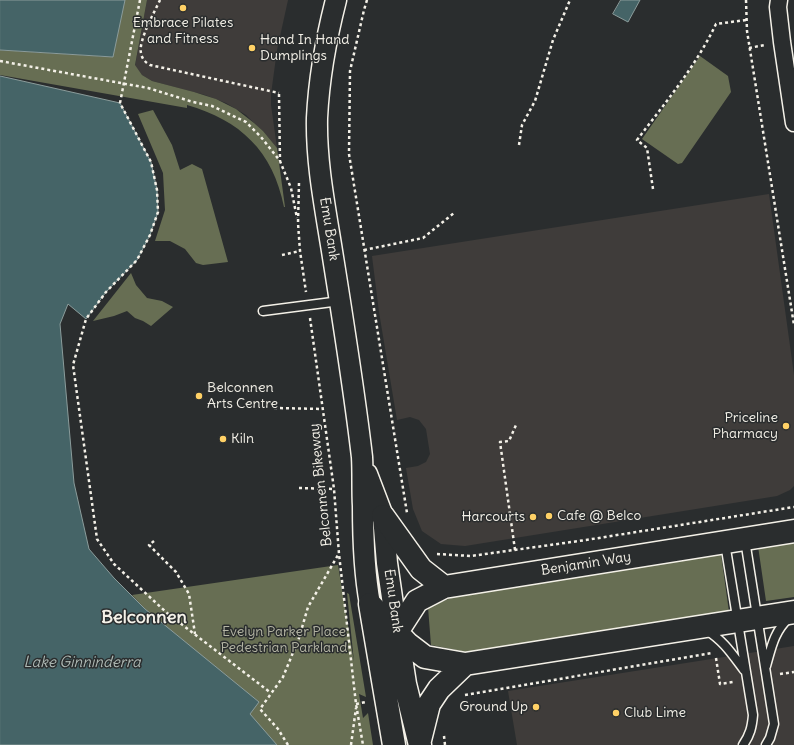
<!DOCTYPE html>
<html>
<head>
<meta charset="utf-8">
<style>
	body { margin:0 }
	canvas { display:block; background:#2a2d2e }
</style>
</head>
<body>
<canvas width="794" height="745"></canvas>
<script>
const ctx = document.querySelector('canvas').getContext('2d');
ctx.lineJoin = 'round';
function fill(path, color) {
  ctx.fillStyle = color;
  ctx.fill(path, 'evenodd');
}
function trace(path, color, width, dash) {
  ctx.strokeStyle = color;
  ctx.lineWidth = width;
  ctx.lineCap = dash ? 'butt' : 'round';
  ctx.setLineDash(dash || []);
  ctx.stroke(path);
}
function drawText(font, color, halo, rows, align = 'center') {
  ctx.font = font + ' Delius,sans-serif';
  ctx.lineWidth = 3;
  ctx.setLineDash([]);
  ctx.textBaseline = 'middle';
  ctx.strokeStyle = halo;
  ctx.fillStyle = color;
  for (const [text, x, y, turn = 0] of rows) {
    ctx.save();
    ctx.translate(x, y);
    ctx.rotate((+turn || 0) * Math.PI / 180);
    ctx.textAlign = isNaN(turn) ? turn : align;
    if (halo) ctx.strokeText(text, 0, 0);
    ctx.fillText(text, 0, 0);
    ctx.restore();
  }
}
fill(new Path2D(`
	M147,0h141l-11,50 -6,44v11l6,43 -14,-17 -9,-8 -8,-8 -20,-12 -21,-8 -53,-14 -10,-6 -7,-9z
	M769,194l25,181v111l-4,4 -13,6 -312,50 -24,-2 -19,-13 -9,-22 -7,-41 12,-2 8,-4 4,-8 -4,-25 -7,-9 -9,-3 -13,3 -18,-108 -7,-56z
	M794,646v99h-277l-9,-54z`), '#3f3c3a');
fill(new Path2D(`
	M122,0h25l-12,65 7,10 10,6 42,11 22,7 20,10 18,14 9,8 14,17 8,59h-1c-11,-56 -44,-87 -97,-102v3l-187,-33v-25l112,7z
	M700,56l28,20 3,16 -49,71 -4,1 -36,-25z
	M153,110l19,35 8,25 12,-6 10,5 26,93 -25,3 -7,-2 -11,-14 -15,-8h-15l10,-31 -2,-37 -25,-59z
	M131,273l5,12 11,13 15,3 11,6 -22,19 -8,-5 -8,-3 -8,-7 -13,5 -21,5z
	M794,541v56l-28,4 -8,-55z
	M721,554l8,58 -263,40 -35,-7 -3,-38 33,-13z
	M338,565l16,97 -7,-69 2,1 17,103 -7,-3 4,24 5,-5 5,32h-100l-141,-150z`), '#676e53');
const water = new Path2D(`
	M0,0h125l-12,57 -113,-7z
	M621,0h19l-12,22 -15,-8z
	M0,76l120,27 31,59 6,28 1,22 -8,23 -13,25 -31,32 -20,27 -18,-15 -8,20 14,159 15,66 25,29 31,31 114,93 -9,12 27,31h-277z`);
fill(water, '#456467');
trace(water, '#8b9c9b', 1);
const service = new Path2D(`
	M263,311l77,-10
	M745,540l29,184 -4,14 -4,7
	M725,543l28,172c-1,12 -3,20 -10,30
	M706,630c17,10 26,24 38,40
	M766,666c5,-17 8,-35 23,-48`);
const minor = new Path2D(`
	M779,0l-1,7 4,35 12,81`);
const tertiary = new Path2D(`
	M336,0c-10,39 -17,77 -19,118 -1,44 8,89 15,133 11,69 22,137 30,206 1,16 0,33 1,49 0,33 1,66 7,98
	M367,474l16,42 4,47 10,69`);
const secondary = new Path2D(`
	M383,516l38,53 23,18
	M370,604l38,40 17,13 40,7 329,-52
	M370,604l24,141
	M397,632l8,52 15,61
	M381,663l16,-31 20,-31 27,-14 350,-56
	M420,740l9,-36 10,-15 26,-25`);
trace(service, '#f4f1e8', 11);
trace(minor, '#f4f1e8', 19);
trace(tertiary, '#f4f1e8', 23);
trace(secondary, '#f4f1e8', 25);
trace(new Path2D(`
	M140,0l-20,103 31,59 6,28 1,22 -8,23 -13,25 -31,32 -20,27 -13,46 24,174 17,25 53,49 104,80
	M160,0c-5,11 -22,41 -19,53 1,6 4,9 9,12l129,28
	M367,0l-3,10 -14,61 -1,83 58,359
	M746,0l1,31 47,294
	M749,48l16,-3
	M0,61l148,27 45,14 19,4 34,16 15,15 19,24 11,27 6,30
	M279,94l1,67
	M519,145l3,-20 13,-24 18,-61 17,-40
	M299,183l-1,40 2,28 6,41
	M653,189l-6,-41 -10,-8c28,-37 59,-74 79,-116l30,-4
	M364,250l59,-12 31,-25
	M282,255l18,-4
	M310,318l24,171 5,65 17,150 7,41
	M274,408l49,1
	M299,488l35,1
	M154,541l-5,4 27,27 13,22 6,40
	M515,550l-15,-108 9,-1 7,-16
	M437,554l34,2 115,-16 208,-33
	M716,658l4,26 13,-2
	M780,674l14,-2
	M465,695l247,-42
	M356,704l10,-2
	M444,736l1,9
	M288,745l-10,-16 -18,-20 23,-32 16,-39 9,-31 30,-52
	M351,745l5,-37`), '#f4f1e8', 2.5, [3, 3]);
trace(service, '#2a2d2e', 8);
trace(minor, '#2a2d2e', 16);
trace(tertiary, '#2a2d2e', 20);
trace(secondary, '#2a2d2e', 22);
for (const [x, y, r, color] of [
	[183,8,4,"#ffd166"],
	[252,48,4,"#ffd166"],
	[199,396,4,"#ffd166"],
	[786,426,4,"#ffd166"],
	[223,439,4,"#ffd166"],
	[549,516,4,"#ffd166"],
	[533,517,4,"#ffd166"],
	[536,707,4,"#ffd166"],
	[616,713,4,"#ffd166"]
]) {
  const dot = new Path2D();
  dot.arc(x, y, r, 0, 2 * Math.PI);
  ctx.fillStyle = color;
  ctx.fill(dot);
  trace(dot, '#2a2d2e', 1.5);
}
drawText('14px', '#f4f1e8', '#2a2d2e', [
	["Embrace Pilates",183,23,"center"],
	["and Fitness",183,39,"center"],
	["Hand In Hand",260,40],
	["Dumplings",260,56],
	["Belconnen",207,388],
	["Arts Centre",207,404],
	["Priceline",778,418,"right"],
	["Pharmacy",778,434,"right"],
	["Kiln",231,439],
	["Cafe @ Belco",557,516],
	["Harcourts",525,517,"right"],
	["Ground Up",528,707,"right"],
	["Club Lime",624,713]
], 'left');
drawText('14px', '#f4f1e8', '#2a2d2e', [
	["Emu Bank",329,229,81],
	["Belconnen Bikeway",321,485,-96],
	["Benjamin Way",586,564,-9],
	["Emu Bank",393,601,82]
]);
drawText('14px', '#b5b6a5', '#2a2d2e', [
	["Evelyn Parker Place",284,632],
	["Pedestrian Parkland",284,648]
]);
drawText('italic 15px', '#aeb9b4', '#2a2d2e', [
	["Lake Ginninderra",82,663]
]);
drawText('bold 18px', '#f4f1e8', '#2a2d2e', [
	["Belconnen",144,618]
]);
</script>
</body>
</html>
